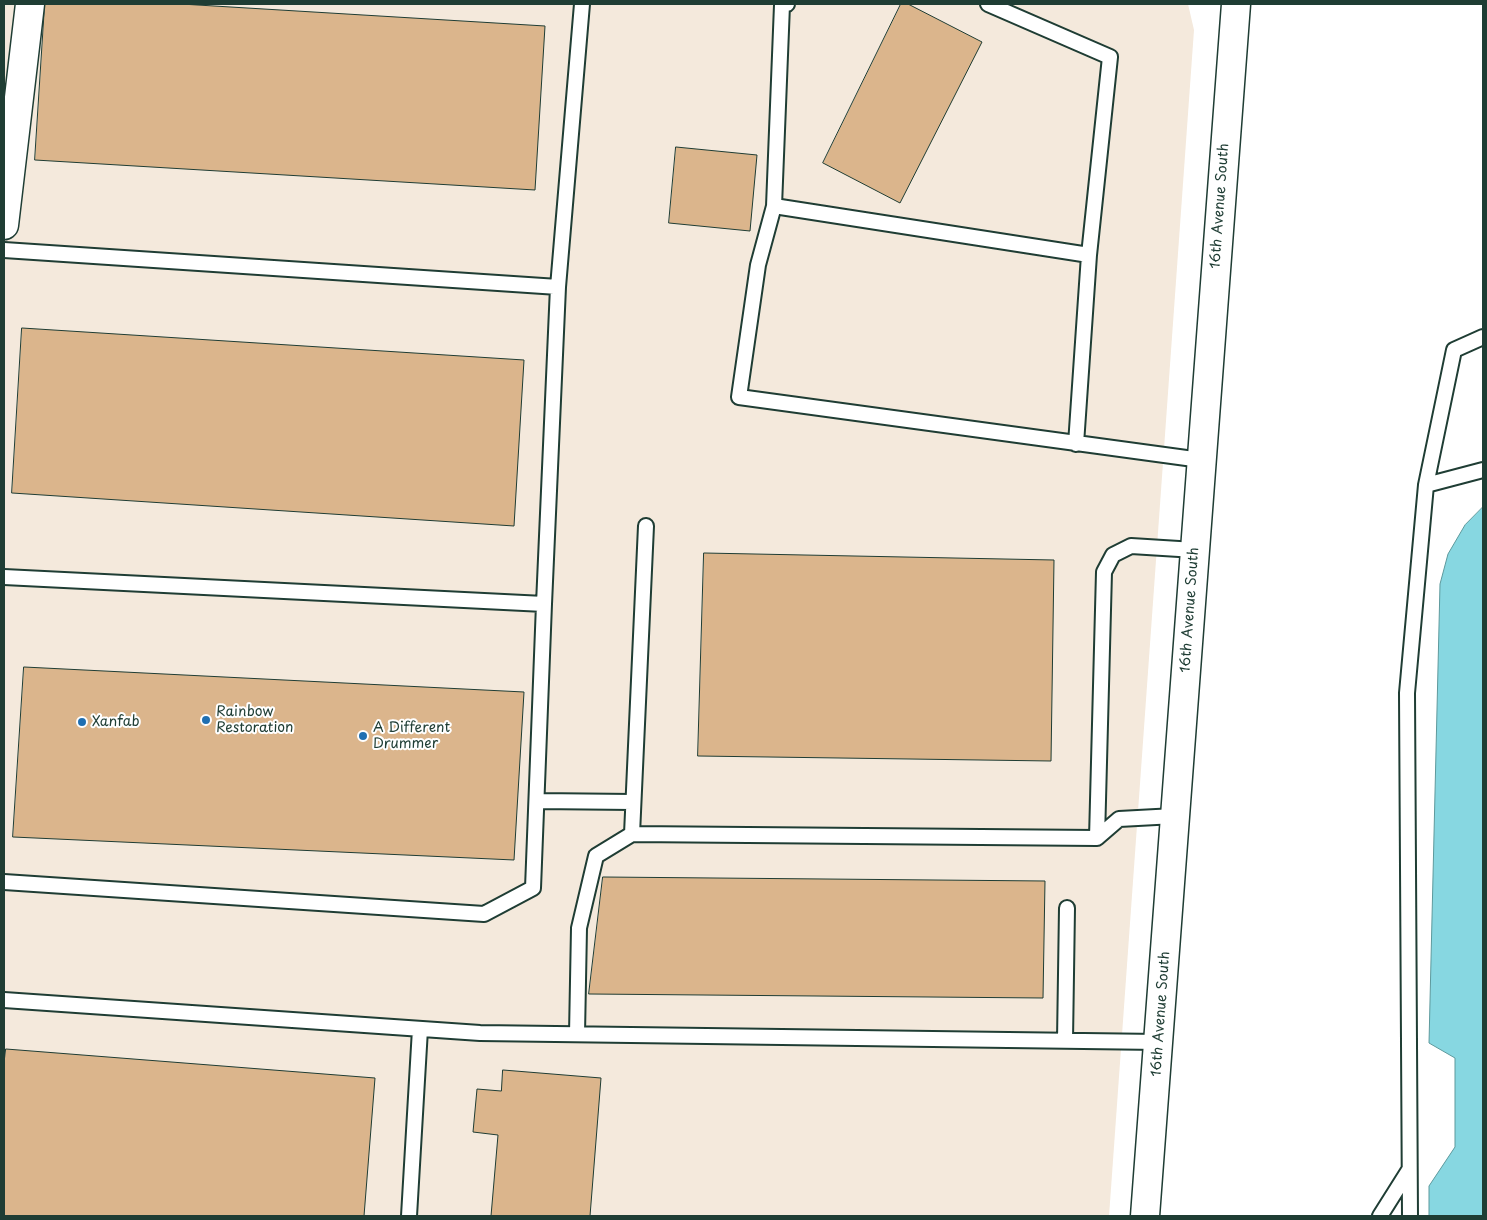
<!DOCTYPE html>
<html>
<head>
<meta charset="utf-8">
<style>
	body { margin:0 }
	#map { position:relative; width:1487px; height:1220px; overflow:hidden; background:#fff; font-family:"Playpen Sans",sans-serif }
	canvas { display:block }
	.frame { position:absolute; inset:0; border:5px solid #1f3d34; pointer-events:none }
</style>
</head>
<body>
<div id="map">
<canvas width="1487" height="1220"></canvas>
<div class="frame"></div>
</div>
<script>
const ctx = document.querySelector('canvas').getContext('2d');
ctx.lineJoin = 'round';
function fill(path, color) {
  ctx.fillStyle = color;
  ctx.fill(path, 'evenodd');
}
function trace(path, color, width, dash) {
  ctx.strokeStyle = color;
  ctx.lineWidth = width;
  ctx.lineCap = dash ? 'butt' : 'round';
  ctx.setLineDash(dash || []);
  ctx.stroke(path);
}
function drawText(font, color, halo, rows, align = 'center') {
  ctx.font = font + ' "Playpen Sans",sans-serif';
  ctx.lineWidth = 4;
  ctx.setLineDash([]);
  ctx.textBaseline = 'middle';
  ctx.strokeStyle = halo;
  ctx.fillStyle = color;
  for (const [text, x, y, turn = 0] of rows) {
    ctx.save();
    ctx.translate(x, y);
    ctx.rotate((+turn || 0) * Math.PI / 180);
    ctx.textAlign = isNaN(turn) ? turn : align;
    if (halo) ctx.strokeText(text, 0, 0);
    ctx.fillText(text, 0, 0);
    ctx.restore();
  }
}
fill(new Path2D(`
	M4,4h1184l6,26 -85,1186h-1105z`), '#f4e9dc');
const water = new Path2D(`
	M1483,507v709h-54v-30l26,-39v-89l-26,-15 11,-459 8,-30 17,-29z`);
fill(water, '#87d7e1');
trace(water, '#5d999c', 1);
const building = new Path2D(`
	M45,4h136l364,22 -10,164 -500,-30z
	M901,4h7l74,38 -82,161 -77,-40z
	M676,147l81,8 -7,76 -81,-8z
	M22,328l502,32 -10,166 -502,-33z
	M704,553l350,7 -3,201 -353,-5z
	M24,667l500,25 -10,168 -501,-23z
	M603,877l442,4 -2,117 -454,-4z
	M6,1049l369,29 -11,138h-360v-153z
	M503,1070l98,8 -11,138h-99l7,-81 -25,-3 4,-43 24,2z`);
fill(building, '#dbb58c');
trace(building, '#1f3d34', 1);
const service = new Path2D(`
	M787,4l-5,1 -8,201 -16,59 -19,132 462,63
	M988,4l122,53 -21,198 -13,189
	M774,206l315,49
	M4,250l554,37 -14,317
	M558,287l24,-283
	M1426,485l57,-15
	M4,577l540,27 -11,284 -49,26 -480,-32
	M537,801l96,1
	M632,834l14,-308
	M1097,838l7,-266 9,-17 18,-9 64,4
	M4,1000l476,33 679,9
	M577,1034l2,-106 17,-72 36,-22 465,4 22,-19 56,-3
	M1065,1040l2,-132
	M409,1216l11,-187
	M1380,1216l29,-46
	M1410,1216l-3,-523 19,-208 28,-135 29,-13`);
const minor = new Path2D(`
	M4,225l26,-221`);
const tertiary = new Path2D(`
	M1145,1216l91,-1212`);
trace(service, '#1f3d34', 18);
trace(minor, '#1f3d34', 31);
trace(tertiary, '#1f3d34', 31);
trace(service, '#fff', 14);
trace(minor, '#fff', 28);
trace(tertiary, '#fff', 28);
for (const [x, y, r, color] of [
	[206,720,5,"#1f6fb2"],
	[82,722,5,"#1f6fb2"],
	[363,736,5,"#1f6fb2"]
]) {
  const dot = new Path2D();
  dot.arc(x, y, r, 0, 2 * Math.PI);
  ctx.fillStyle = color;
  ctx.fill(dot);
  trace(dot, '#fff', 2);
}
drawText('14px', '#1f3d34', '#fff', [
	["16th Avenue South",1220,206,-86],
	["16th Avenue South",1190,610,-86],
	["16th Avenue South",1161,1014,-86]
]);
drawText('14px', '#1f3d34', '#fff', [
	["Rainbow",216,712],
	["Restoration",216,728],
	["Xanfab",92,722],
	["A Different",373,728],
	["Drummer",373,744]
], 'left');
</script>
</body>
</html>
